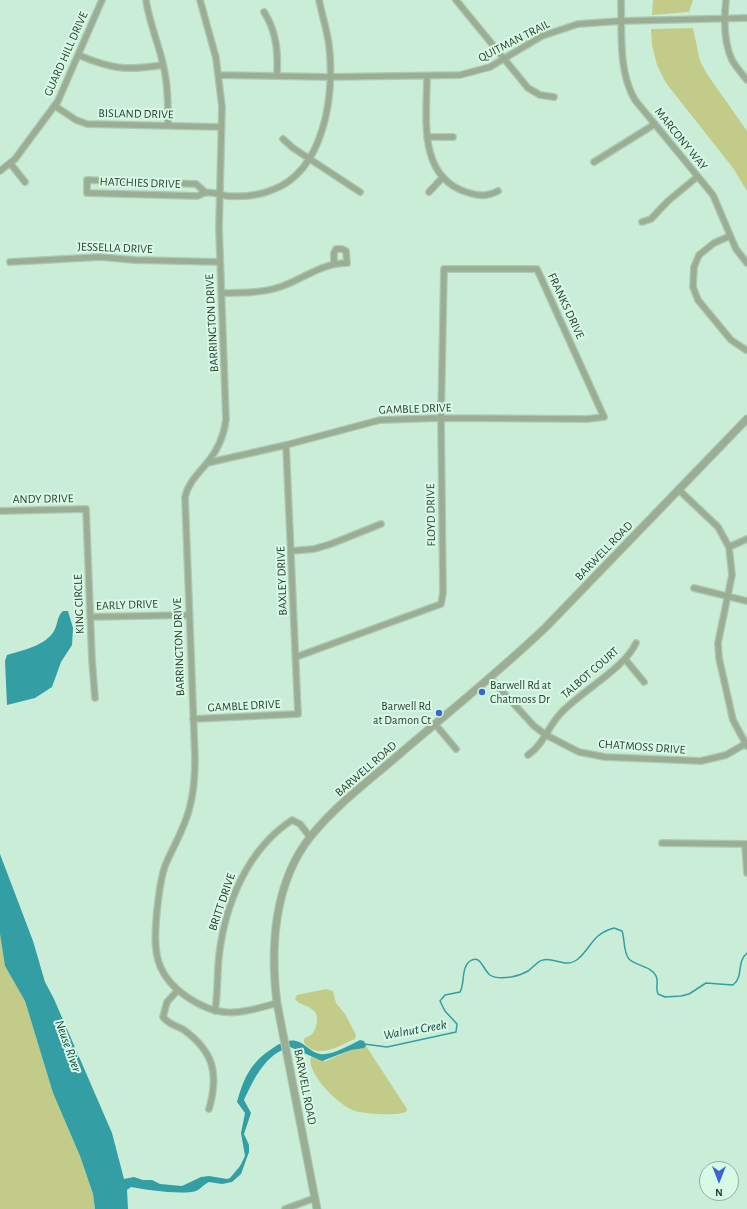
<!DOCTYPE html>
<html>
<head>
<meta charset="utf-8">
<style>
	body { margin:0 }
	#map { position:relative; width:747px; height:1209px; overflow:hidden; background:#caedd7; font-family:"Alegreya Sans",sans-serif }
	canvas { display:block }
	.north { position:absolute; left:699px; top:1161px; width:40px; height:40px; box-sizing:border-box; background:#d7fae4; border:1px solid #94ae9e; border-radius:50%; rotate:180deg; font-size:11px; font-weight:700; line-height:16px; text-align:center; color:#2f3d34 }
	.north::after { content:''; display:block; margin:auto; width:14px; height:18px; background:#3864d4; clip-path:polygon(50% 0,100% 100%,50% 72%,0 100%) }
</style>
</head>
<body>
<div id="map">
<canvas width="747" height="1209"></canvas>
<div class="north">N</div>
</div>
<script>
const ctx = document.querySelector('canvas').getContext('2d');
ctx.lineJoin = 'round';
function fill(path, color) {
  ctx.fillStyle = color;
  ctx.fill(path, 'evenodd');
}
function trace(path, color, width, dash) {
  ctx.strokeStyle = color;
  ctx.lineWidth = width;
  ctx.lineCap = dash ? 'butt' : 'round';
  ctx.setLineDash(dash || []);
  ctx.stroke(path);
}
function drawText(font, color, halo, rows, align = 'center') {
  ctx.font = font + ' "Alegreya Sans",sans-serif';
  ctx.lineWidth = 4;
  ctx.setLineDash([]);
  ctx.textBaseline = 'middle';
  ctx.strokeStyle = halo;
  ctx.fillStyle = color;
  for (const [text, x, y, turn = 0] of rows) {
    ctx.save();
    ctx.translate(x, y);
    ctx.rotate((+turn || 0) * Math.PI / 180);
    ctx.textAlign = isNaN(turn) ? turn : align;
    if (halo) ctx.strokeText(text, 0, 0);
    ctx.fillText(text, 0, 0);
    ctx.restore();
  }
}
fill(new Path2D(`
	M653,0h40l-4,12 -37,3z
	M693,28l7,33 7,13 40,57v60l-14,-23 -67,-85 -9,-18 -5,-20 -1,-16z
	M0,934l5,32 20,35 28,92 27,63 13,38 2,15h-95z
	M326,989l7,2 3,12 9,11 11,21 -1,4c-17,7 -36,21 -51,4v-4c3,-3 6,-3 8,-5 3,-3 4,-8 5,-12 2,-17 -15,-14 -22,-23l2,-4z
	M366,1046l41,63 -1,3c-10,4 -40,2 -51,-1 -16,-5 -49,-38 -44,-54l15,4 25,-11 13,-2z`), '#c3cb88');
fill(new Path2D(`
	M63,611h5l5,17 -1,17 -11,17 -9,25 -17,11 -28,7 -2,-44 2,-6c16,-5 38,-9 47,-24 4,-7 3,-15 9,-20z
	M0,854l33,87 12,41 9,17 58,134 12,46 10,-2 9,3h9l8,4 22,2 19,-9 8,-1 18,3 3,-1 10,-12 5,-10 -4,-23 4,-20 -8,-11c7,-25 14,-40 36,-54 6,-4 15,-9 23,-7 9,2 14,11 24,13 11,2 30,-9 40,-14l4,1 2,5 -2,2 -13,2 -29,11 -32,-14c-25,7 -36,32 -46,53l7,13 -7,21 5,11v7l-8,22 -9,8 -10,2 -13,-2c-5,2 -8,7 -13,9 -14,4 -50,-1 -65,-4l-4,3 1,19h-33l-2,-15 -13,-38 -27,-63 -28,-92 -20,-35 -5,-32z`), '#339ea4');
trace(new Path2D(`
	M364,1044l23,3 69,-15 1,-8 -12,-13 -5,-10 5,-6 15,-3c5,-8 1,-25 10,-31 11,-7 13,9 20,14 6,4 14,3 21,2 5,-1 12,-3 17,-6 5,-3 9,-10 15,-11 12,-3 22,9 35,-1 14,-12 14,-25 36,-31l8,3c3,8 1,21 7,28 7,7 22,7 27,17 3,5 -1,12 2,18l7,3 16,-1 8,-2 17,-11 27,2c11,-8 3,-23 14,-32`), '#339ea4', 1.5);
const minor = new Path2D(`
	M146,0c3,22 12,42 17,64 5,20 5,41 5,62
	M200,0l16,58 6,49 -3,121 7,192c-2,15 -9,31 -19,43 -9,11 -19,20 -22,34l10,262c0,17 -1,34 -6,51 -5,19 -16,37 -24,56 -5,14 -6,29 -8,44 -3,36 -5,61 26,84 35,26 56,20 94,9
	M456,0l72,88 12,7 14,2
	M621,0c1,33 -3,71 14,100l78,95 23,54 11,14
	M726,0c-2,18 -2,43 6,60 4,7 10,14 15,20
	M264,12c13,20 14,41 13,64
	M78,55c34,14 48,16 85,10
	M219,75l111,2 130,-2 30,-8 52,-31 36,-12 43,-3 126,-3
	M427,76c0,40 -10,100 39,116 12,4 20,5 32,-1
	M55,106l21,14 11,4 134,3
	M427,137h26
	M283,139l10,9 67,44
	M594,162l61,-38
	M10,163l15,19
	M0,171l15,-12 43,-58 44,-101
	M205,192l-9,-8 -109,-4v13l110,3c4,-1 6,-3 8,-3 6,-2 15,2 22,3 15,1 31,0 45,-6 53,-19 63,-97 57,-145 -2,-15 -7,-30 -10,-45
	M429,192l14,-15
	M642,222l9,-3 17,-18 29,-24
	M730,236l-16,7 -15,12 -5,12 -1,20 5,13 33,40 15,10
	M10,262l90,-5 35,3 85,2
	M222,293c19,0 40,0 58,-6 23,-8 42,-24 67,-24l-1,-12 -4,-2h-6l-2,4v10
	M207,463l79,-18 94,-25 61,-2 146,1 17,-2 -67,-148h-93l-3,149 2,175 -2,11 -145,53
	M679,490l39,37 11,20 3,28 -14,68 1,15 14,62 14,26
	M0,511l86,-2 6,151 3,38
	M729,547l18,-8
	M291,551l23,-2 17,-5 50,-20
	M694,588l53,13
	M90,617l99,-2
	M625,659l19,23
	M490,678l44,48 12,9 33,17 26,5 96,4 25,-6 19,-11
	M193,719l105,-5 -12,-269
	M435,724l21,25
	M528,755c15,-10 20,-28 32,-41 20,-22 65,-46 76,-71
	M662,843l85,1
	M745,844l2,29
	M178,990l-11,12 -4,15c6,8 13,8 21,13 30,22 35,44 25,79
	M215,1011c3,-18 2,-37 4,-55 6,-52 28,-106 73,-136l8,4 10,13
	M285,1209l30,-11`);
const tertiary = new Path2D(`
	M317,1209l-40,-206c-7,-56 -3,-121 34,-167 26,-32 60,-57 91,-84 48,-41 98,-81 144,-125l201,-208`);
trace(minor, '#abcab6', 8);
trace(tertiary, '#abcab6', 9);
trace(minor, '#9bae93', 5.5);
trace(tertiary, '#9bae93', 7);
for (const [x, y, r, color] of [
	[482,692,4,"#3864d4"],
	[439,713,4,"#3864d4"]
]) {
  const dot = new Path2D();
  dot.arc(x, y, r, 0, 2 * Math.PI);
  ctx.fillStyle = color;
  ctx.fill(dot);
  trace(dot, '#d7fae4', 1.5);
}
drawText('12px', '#2f3d34', '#d7fae4', [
	["QUITMAN TRAIL",514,41,-27],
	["GUARD HILL DRIVE",66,54,-66],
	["BISLAND DRIVE",136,114,1],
	["MARCONY WAY",681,139,51],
	["HATCHIES DRIVE",140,183,2],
	["JESSELLA DRIVE",115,248,2],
	["FRANKS DRIVE",566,306,65],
	["BARRINGTON DRIVE",212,323,-93],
	["GAMBLE DRIVE",415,409,-2],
	["ANDY DRIVE",43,499,-1],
	["FLOYD DRIVE",431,515,-91],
	["BARWELL ROAD",604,551,-46],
	["BAXLEY DRIVE",282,581,-92],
	["KING CIRCLE",79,604,-92],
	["EARLY DRIVE",127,605,-2],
	["BARRINGTON DRIVE",179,647,-92],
	["TALBOT COURT",590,673,-41],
	["GAMBLE DRIVE",244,706,-3],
	["CHATMOSS DRIVE",642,747,4],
	["BARWELL ROAD",366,769,-41],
	["BRITT DRIVE",222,902,-71],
	["BARWELL ROAD",305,1087,79]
]);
drawText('12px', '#2f3d34', '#d7fae4', [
	["Barwell Rd at",490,685],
	["Chatmoss Dr",490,699],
	["Barwell Rd",431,706,"right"],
	["at Damon Ct",431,720,"right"]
], 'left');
drawText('italic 13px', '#0f3f41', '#d7fae4', [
	["Walnut Creek",415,1030,-10],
	["Neuse River",68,1046,70]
]);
</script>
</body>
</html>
